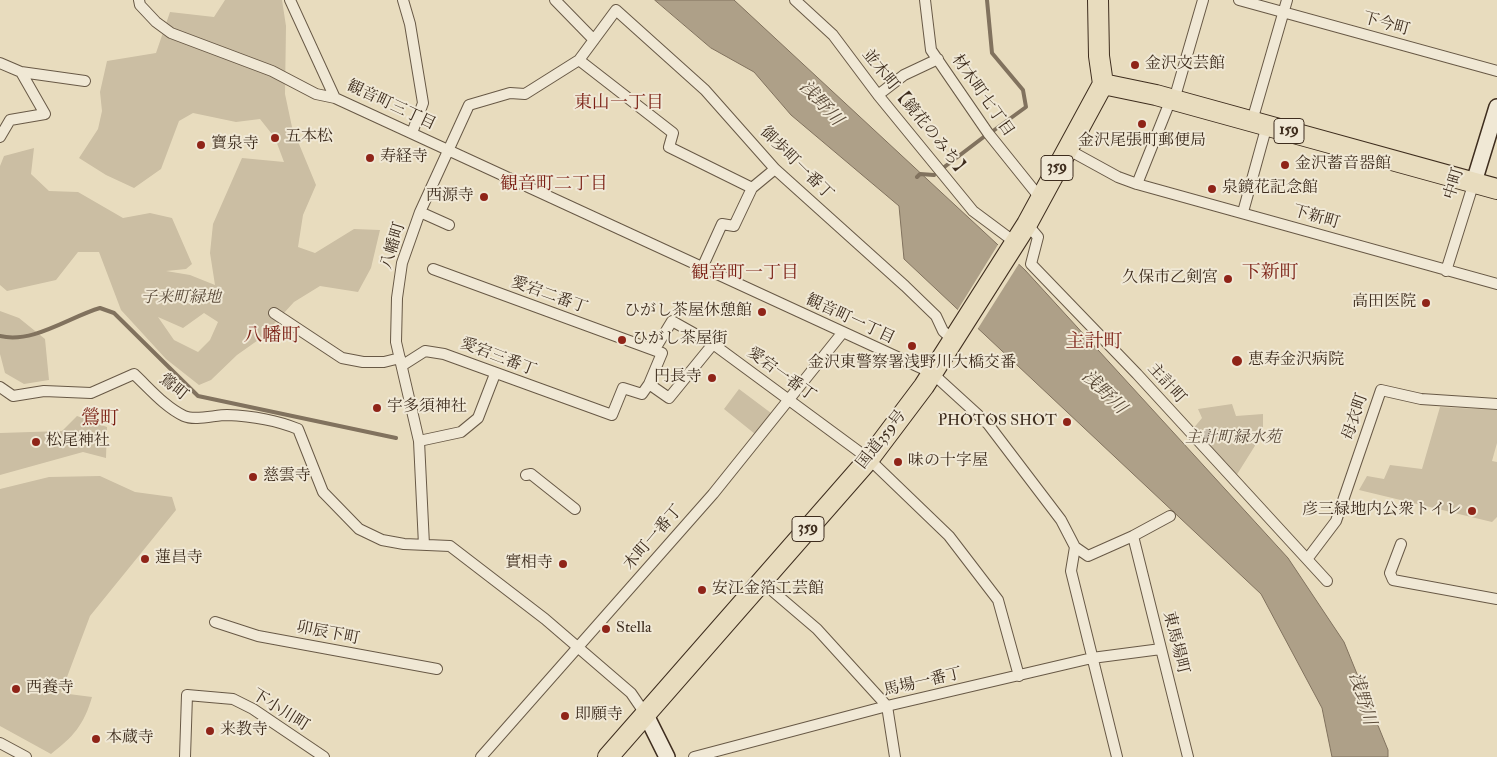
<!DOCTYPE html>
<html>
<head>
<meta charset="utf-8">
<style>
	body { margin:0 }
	canvas { display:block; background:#e8dcbe }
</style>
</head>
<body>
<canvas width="1497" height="757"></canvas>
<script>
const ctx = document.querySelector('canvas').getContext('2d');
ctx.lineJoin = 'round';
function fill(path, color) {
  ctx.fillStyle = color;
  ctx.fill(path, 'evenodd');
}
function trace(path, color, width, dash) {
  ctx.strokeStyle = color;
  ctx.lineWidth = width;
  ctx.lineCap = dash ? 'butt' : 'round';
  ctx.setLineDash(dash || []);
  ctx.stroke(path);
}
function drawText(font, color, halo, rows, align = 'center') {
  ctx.font = font + ' "IM FELL Double Pica","Noto Serif JP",serif';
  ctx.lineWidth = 4;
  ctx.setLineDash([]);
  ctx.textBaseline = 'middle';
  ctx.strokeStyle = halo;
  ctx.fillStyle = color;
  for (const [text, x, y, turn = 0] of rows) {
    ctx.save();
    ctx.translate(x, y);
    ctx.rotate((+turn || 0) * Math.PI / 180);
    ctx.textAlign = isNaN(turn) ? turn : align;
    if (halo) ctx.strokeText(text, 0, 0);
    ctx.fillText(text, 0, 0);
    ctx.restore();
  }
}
fill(new Path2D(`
	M225,0h57l4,26 -1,68 7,33 24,58 -13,30 -5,32 17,6 39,-24 26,1 -9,38 -13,24 -38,-6 -26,16 -33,36 -24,17 -26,25 -12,5 -33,-26 -45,-49 -22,-58h-21l-22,28 -49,11 -7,-6v-119l4,-10 30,-8 -3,26 18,17 29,1 45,26 27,-5 22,5 20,46 -6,5 -20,2 24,4 25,10 -5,-32 3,-29 29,-66 42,4 -9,-24 -15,-19 -24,3 -43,-9 -14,8 -18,48 -27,19 -28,-13 -27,-17 19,-29 4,-18 -2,-19 7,-31 49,-8 14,-41 44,5zM204,313l14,9 -8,18 -12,12 -24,-12 -16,-23 25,11z
	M0,311l19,7 26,21 4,41 -25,4 -19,-11 -5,-19z
	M739,389l32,24 -16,21 -31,-25z
	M1232,404l4,12 27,-2v19l-27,43 -44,-46 10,-12 -4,-9z
	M1440,407l57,3v33l-5,18 5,1v55l-5,5 -133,-32 8,-14 17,3 6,-14 32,4z
	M77,416l30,11 -1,31 -23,-6 -83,23v-42l62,-2z
	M100,476l35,16 37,5 4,13 -86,106 -29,77 31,4c-8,28 -19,40 -41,57l-51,-28v-237l49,-12z`), '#cbbea3');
const water = new Path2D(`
	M655,0h79l291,270 263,288 56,84 44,108v7h-56l-10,-49 -61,-114 -357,-335 -5,-53 -108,-91 -37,-43 -43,-24z`);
fill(water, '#aea088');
trace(water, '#81725e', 1);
fill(new Path2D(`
	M999,243l21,19 -43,68 -20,-19z`), '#e8dcbe');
trace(new Path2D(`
	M987,0l5,53 31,37 3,17 -33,24
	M943,168l42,-32
	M917,177l3,-3 14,1
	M0,336c33,8 69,-19 100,-28l14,5 84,83 198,42`), '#81725e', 4);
const street = new Path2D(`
	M139,0l1,5 16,17 15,11 101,38 44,23 19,4 597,275 56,51 73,96 14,27
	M290,0l45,98
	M403,0l7,24 13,79 -11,30
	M555,0l39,40
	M795,0l38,35 45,60 95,116 43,32
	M925,0l6,50 57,83 53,66
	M1239,0l258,71
	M579,60l94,73 -4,14 83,41
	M0,63l21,9 24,42 -35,6 -10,17
	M21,72l64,9
	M878,95l26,-20 34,-16
	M1174,100l29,-100
	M1252,121l35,-121
	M1067,149l51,28 19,7 360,100
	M1137,184l34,-85
	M420,212l29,13
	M1243,212l24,-87
	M1027,224l11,13 -7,27 106,110 190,207
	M702,268l20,-44 12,2 18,-38 23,-19
	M433,269l229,84 -13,31
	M1446,271l28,-89
	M274,313l68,45 21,4h21l16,-4
	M655,349l17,-28 41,23 156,115 80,77 49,64 21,76
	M403,365l22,-14 19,3 168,61 11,-27 19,6 7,-10 20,14 44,-54
	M0,387l13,9 31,-5 47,2 43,-19c16,15 31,33 50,42 11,5 31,-1 43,-1 24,1 49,5 71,14l25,63 36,37 23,11 22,4 46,2 95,73 86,74 15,22
	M419,441l42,-9 17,-14 17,-44
	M526,475l5,-1 44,35
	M1133,536l55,221
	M1401,544l-11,29 3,7 104,19
	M424,545l-5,-104 -23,-99 1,-44 5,-35 18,-51 49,-107 41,-12 15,1 54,-34 37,-50 89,80 70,79 130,117 31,30 7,15 10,9
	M1075,547l-4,24 46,186
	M1075,547l13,9 45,-20 37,-20
	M1308,558l28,-37 45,-131 40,9 76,5
	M762,582l55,47 70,77 8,51
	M215,622l43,14 179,33
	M0,743l26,14
	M185,757l2,-62 46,4 20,10 71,48
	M481,757l232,-263 130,-162
	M694,757l193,-51 205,-48 69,-9`);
const secondary = new Path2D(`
	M1474,182l23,-75
	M646,715l21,42`);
const highway = new Path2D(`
	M1098,0l1,56 4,28
	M1103,84l53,11 341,94
	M608,757l261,-298 55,-73 103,-162 76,-140`);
trace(street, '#685946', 12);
trace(secondary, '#3e2d1e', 18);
trace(highway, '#3e2d1e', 22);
trace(street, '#f0e8d5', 10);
trace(secondary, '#f0e8d5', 15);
trace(highway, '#e8dcbe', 20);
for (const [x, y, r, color] of [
	[1135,65,5,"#8f2418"],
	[1142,124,5,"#8f2418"],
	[275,138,5,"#8f2418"],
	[201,145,5,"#8f2418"],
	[370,158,5,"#8f2418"],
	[1285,165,5,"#8f2418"],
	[1212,189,5,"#8f2418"],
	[484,197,5,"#8f2418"],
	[1228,279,5,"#8f2418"],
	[1426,303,5,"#8f2418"],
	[762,312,5,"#8f2418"],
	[622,340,5,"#8f2418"],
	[912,346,5,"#8f2418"],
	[1237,361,6,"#8f2418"],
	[712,378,5,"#8f2418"],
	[377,408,5,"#8f2418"],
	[1067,422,5,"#8f2418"],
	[36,442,5,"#8f2418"],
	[898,462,5,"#8f2418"],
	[253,477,5,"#8f2418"],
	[1472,511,5,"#8f2418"],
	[145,559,5,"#8f2418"],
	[563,564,5,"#8f2418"],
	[702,590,5,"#8f2418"],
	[606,629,5,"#8f2418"],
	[16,689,5,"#8f2418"],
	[565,716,5,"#8f2418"],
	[210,731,5,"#8f2418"],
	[96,739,5,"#8f2418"]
]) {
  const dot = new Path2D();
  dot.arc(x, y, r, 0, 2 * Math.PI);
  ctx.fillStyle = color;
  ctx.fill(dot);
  trace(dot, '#f0e8d5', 2);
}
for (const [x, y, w] of [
	[1289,131,30],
	[1057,168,32],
	[808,529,32]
]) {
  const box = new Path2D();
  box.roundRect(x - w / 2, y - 12.5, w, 25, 4);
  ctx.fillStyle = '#f0e8d5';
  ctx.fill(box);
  trace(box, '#3e2d1e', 1);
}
drawText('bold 15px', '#3e2d1e', null, [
	["159",1289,131],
	["359",1057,168],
	["359",808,529]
]);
drawText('16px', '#3e2d1e', '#f0e8d5', [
	["下今町",1386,25,15],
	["材木町七丁目",982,96,55],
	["観音町三丁目",391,106,25],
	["並木町【鏡花のみち】",915,114,51],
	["御歩町一番丁",796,164,45],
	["中町",1455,184,-73],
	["下新町",1316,218,16],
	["八幡町",394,246,-73],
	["愛宕二番丁",549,296,20],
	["観音町一丁目",850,320,25],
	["愛宕三番丁",498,358,21],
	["愛宕一番丁",781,375,36],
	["主計町",1166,384,48],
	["鶯町",173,388,39],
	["母衣町",1356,417,-71],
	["国道359号",882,440,-52],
	["木町一番丁",654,538,-49],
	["卯辰下町",328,634,11],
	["東馬場町",1175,643,76],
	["馬場一番丁",923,683,-13],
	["下小川町",280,711,32]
]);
drawText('16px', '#3e2d1e', '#f0e8d5', [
	["金沢文芸館",1145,65],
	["五本松",285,138],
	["金沢尾張町郵便局",1142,142,"center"],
	["寶泉寺",211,145],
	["寿経寺",380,158],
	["金沢蓄音器館",1295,165],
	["泉鏡花記念館",1222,189],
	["西源寺",474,197,"right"],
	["久保市乙剣宮",1218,279,"right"],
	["高田医院",1416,303,"right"],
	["ひがし茶屋休憩館",752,312,"right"],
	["ひがし茶屋街",632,340],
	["恵寿金沢病院",1248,361],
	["金沢東警察署浅野川大橋交番",912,364,"center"],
	["円長寺",702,378,"right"],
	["宇多須神社",387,408],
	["PHOTOS SHOT",1057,422,"right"],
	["松尾神社",46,442],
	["味の十字屋",908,462],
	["慈雲寺",263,477],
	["彦三緑地内公衆トイレ",1462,511,"right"],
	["蓮昌寺",155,559],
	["實相寺",553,564,"right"],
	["安江金箔工芸館",712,590],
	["Stella",616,629],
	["西養寺",26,689],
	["即願寺",575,716],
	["来教寺",220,731],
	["本蔵寺",106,739]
], 'left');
drawText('italic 16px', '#5a4a39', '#f0e8d5', [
	["子来町緑地",181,299],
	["主計町緑水苑",1233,439]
]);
drawText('18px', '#7a1f14', '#f0e8d5', [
	["東山一丁目",619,104],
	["観音町二丁目",554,185],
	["観音町一丁目",745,274]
]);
drawText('italic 18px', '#5a4a38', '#f0e8d5', [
	["浅野川",820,104,47],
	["浅野川",1103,393,44],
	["浅野川",1361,699,73]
]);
drawText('19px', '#7a1f14', '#f0e8d5', [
	["下新町",1270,274],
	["八幡町",272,337],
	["主計町",1094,343],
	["鶯町",100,420]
]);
</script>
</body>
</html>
